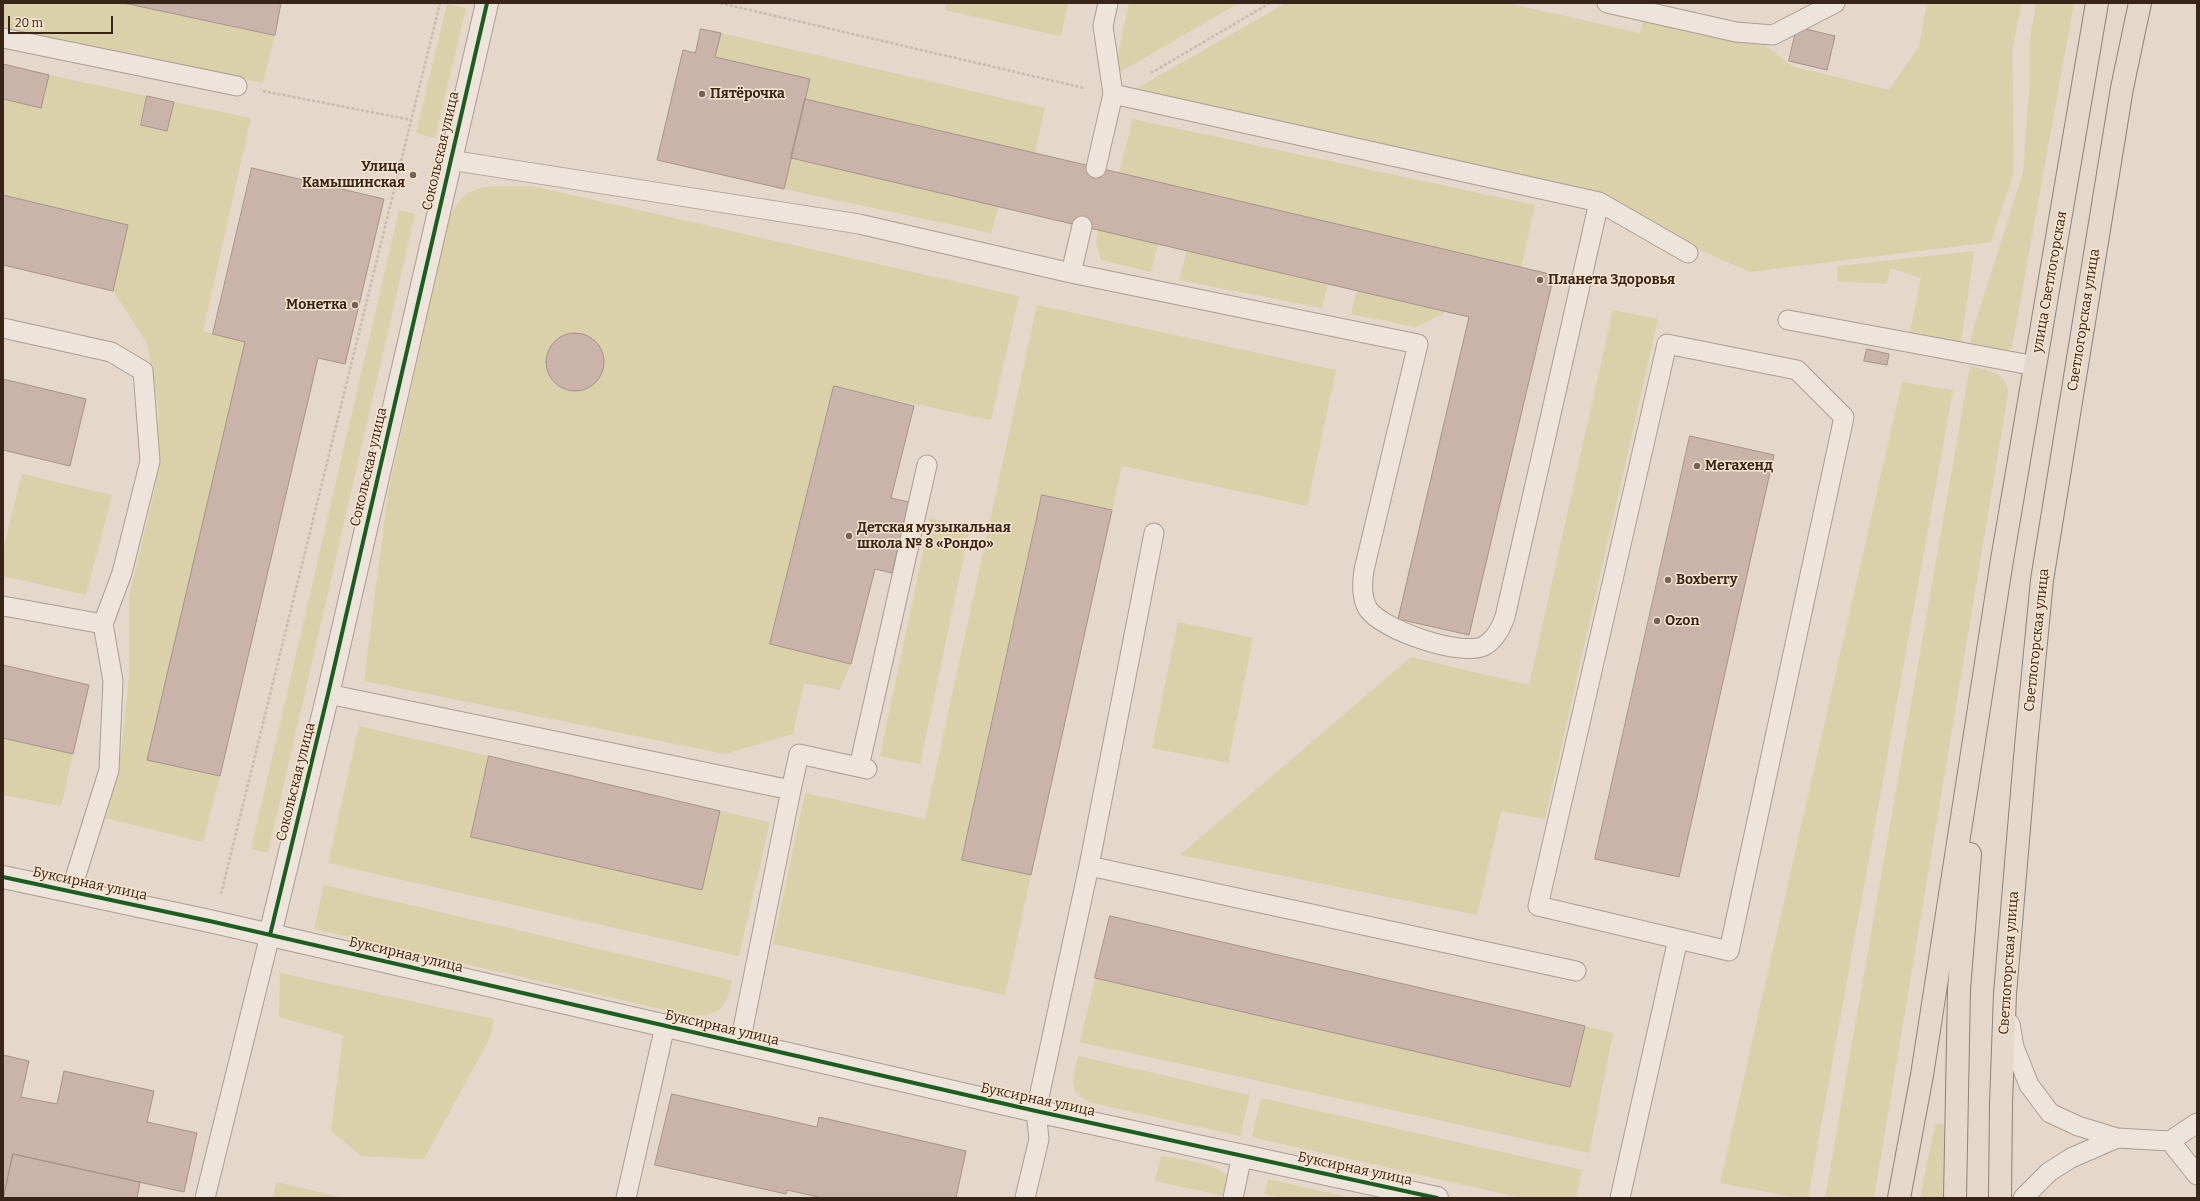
<!DOCTYPE html>
<html>
<head>
<meta charset="utf-8">
<style>
	body { margin:0 }
	#map { position:relative; width:2200px; height:1201px; overflow:hidden; background:#e5d7c9; font-family:Bitter,serif }
	canvas { display:block }
	.frame { position:absolute; inset:0; border:4px solid #39241a; pointer-events:none }
	.scale { position:absolute; left:8px; top:16px; width:105px; height:18px; box-sizing:border-box; border:2px solid #39241a; border-top:0; padding-left:5px; font-size:12px; line-height:14px; white-space:nowrap; color:#39241a; -webkit-text-stroke:3px #f9e4cd; paint-order:stroke }
</style>
</head>
<body>
<div id="map">
<canvas width="2200" height="1201"></canvas>
<div class="frame"></div>
<div class="scale">20 m</div>
</div>
<script>
const ctx = document.querySelector('canvas').getContext('2d');
ctx.lineJoin = 'round';
function fill(path, color) {
  ctx.fillStyle = color;
  ctx.fill(path, 'evenodd');
}
function trace(path, color, width, dash) {
  ctx.strokeStyle = color;
  ctx.lineWidth = width;
  ctx.lineCap = dash ? 'butt' : 'round';
  ctx.setLineDash(dash || []);
  ctx.stroke(path);
}
function drawText(font, color, halo, rows, align = 'center') {
  ctx.font = font + ' Bitter,serif';
  ctx.lineWidth = 3;
  ctx.setLineDash([]);
  ctx.textBaseline = 'middle';
  ctx.strokeStyle = halo;
  ctx.fillStyle = color;
  for (const [text, x, y, turn = 0] of rows) {
    ctx.save();
    ctx.translate(x, y);
    ctx.rotate((+turn || 0) * Math.PI / 180);
    ctx.textAlign = isNaN(turn) ? turn : align;
    if (halo) ctx.strokeText(text, 0, 0);
    ctx.fillText(text, 0, 0);
    ctx.restore();
  }
}
fill(new Path2D(`
	M3,3h121l151,32 -12,48 -260,-53z
	M946,3h122l-7,33 -116,-26z
	M1129,3h110l-126,73z
	M1286,3h221l133,30 4,-14 117,23 31,24 97,24 30,-44 8,-43h95l-10,48 2,122 -23,69 -241,30 -81,-36 -50,-35 -487,-110z
	M2036,3h38l-62,344 -8,6 -34,-7 3,-16 50,-158 7,-94v-38z
	M447,4l19,4 -31,130 -19,-5z
	M721,33l324,75 -10,45 -230,-54 -90,-42z
	M49,75l98,21 -6,29 26,6 7,-29 77,16 -48,213 42,11 -98,417 73,17 -17,66 -97,-24 15,-65 8,-78v-78l28,-117 2,-68 -12,-69 -34,-52 15,-66 -125,-30v-96l38,9z
	M1133,119l402,86 -14,63 -402,-95z
	M791,158l208,48 -8,27 -207,-44z
	M491,186h41l487,110 -28,124 -157,-33 -64,257 81,20 -11,26 -36,-7 -11,51 -68,20 -361,-73 24,-188 61,-276c14,-22 16,-26 42,-31z
	M399,210l16,4 -147,639 -17,-4z
	M1098,230l60,14 -7,28 -50,-12 -5,-18z
	M1187,251l141,33 -6,24 -143,-28z
	M1974,251l-13,93 -52,-8 12,-58 -31,-10 -3,16 -50,-3 1,-15z
	M1357,291l89,21 -30,15 -65,-13z
	M1037,305l299,65 -29,136 -185,-40 -10,44 -70,-15 -80,364 69,16 -26,120 -232,-51 32,-151 120,26z
	M1613,310l45,9 -113,500 -44,-8 -24,104 -297,-60 231,-198 118,28z
	M1970,366c18,4 38,6 38,28l-134,804h-49z
	M1902,382l51,8 -145,808h-9l-79,-15z
	M22,474l90,21 -26,100 -83,-19v-26z
	M930,518l40,9 -50,237 -40,-8z
	M1178,622l75,16 -25,125 -76,-15z
	M359,726l130,30 -18,81 230,52 19,-78 50,11 -31,134 -411,-93z
	M3,738l70,16 -12,52 -58,-11z
	M324,885l408,95c-6,33 -17,38 -50,34l-368,-85z
	M280,973l214,46 -4,19 -66,121 -63,-3 -30,-25 12,-96 -64,-18z
	M1095,978l475,109 15,-61 28,7 -24,120 -509,-111z
	M1078,1056l172,39 -10,41 -152,-34 -13,-10 -2,-11z
	M1261,1098l321,72 -6,28h-54l-270,-61z
	M1941,1123l3,2 1,73h-25l15,-73z
	M1161,1156c17,3 59,7 68,22l-1,19 -73,-16z
	M1268,1179l84,19h-71l-17,-4z
	M276,1182l68,16h-71z`), '#dad1aa');
const building = new Path2D(`
	M124,3h157l-6,32z
	M1797,27l38,9 -8,34 -38,-9z
	M701,29l20,4 -6,24 95,22 -26,110 -127,-29 26,-110 12,3z
	M3,64l46,11 -8,33 -38,-9z
	M147,96l27,6 -7,29 -26,-6z
	M805,99l749,176 -85,360 -71,-16 71,-302 -678,-159z
	M252,168l132,31 -39,165 -27,-6 -98,418 -73,-16 98,-418 -32,-8z
	M3,195l125,30 -15,66 -110,-26z
	M546 362a29 29 0 1 1 58 0a29 29 0 1 1-58 0Z
	M1867,349l22,5 -2,11 -23,-4z
	M3,379l83,20 -16,67 -67,-16z
	M834,386l80,20 -23,92 18,4 -17,71 -17,-4 -24,95 -81,-20z
	M1690,436l84,19 -95,422 -84,-18z
	M1042,495l70,15 -81,365 -69,-15z
	M3,665l86,20 -16,69 -70,-16z
	M489,756l231,55 -18,79 -231,-53z
	M1110,916l475,110 -15,61 -475,-109z
	M3,1055l26,6 -8,36 36,7 7,-33 90,20 -7,31 50,11 -13,59 -171,-38 -10,44z
	M672,1094l145,33 2,-10 147,34 -10,47h-133l-36,-8 -1,4 -131,-29z
	M13,1154l127,28 -3,16h-133z`);
fill(building, '#cab4a9');
trace(building, '#a59288', 1);
const lane = new Path2D(`
	M1607,3l129,29 37,3 62,-32
	M3,38l234,48
	M1113,94l486,108 89,51
	M450,160l409,64 212,49 347,71 -54,226c-2,13 -3,28 4,39 14,21 93,48 116,37 11,-6 17,-18 21,-29l94,-415
	M1096,168l17,-74 -10,-68 5,-23
	M1071,273l11,-47
	M1788,320l248,46
	M3,328l108,24 32,19 7,90 -28,112 -19,51 10,57 -4,89 -38,121
	M1667,344l130,26 47,47 -115,534 -191,-45z
	M3,606l100,18
	M328,694l463,96 8,-36 68,15
	M859,767l68,-302
	M1089,866l487,105
	M2010,1024l4,23 15,38 21,28 28,13 39,12 53,3 27,-18
	M740,1043l51,-253
	M2170,1141l27,34
	M205,1198l65,-263
	M626,1198l39,-172
	M1025,1198l14,-59 -3,-28 53,-245 65,-333
	M1233,1198l9,-43
	M1620,1198l58,-259
	M2023,1198l26,-26 22,-14 46,-20`);
const street = new Path2D(`
	M3,877l211,45 822,189 401,87
	M270,935l58,-241 159,-691`);
const primary = new Path2D(`
	M1899,1198l23,-123 80,-515 95,-557
	M1955,1198l4,-209 11,-135
	M2000,1198l1,-94 4,-110 20,-237 17,-177 80,-492 18,-85`);
trace(lane, '#aa9d93', 21);
trace(street, '#aa9d93', 24);
trace(primary, '#8f8279', 24);
trace(new Path2D(`
	M720,3l364,85
	M1151,73l119,-70
	M263,91l149,29
	M221,894l219,-891`), '#c5bbb2', 2.5, [3, 2]);
trace(lane, '#ede4db', 19);
trace(street, '#ede4db', 22);
trace(primary, '#e5d9cc', 22);
trace(new Path2D(`
	M3,877l211,45 822,189 401,87
	M270,935l58,-241 159,-691`), '#1b5e20', 4);
for (const [x, y, r, color] of [
	[702,94,4,"#756357"],
	[413,175,4,"#756357"],
	[1540,280,4,"#756357"],
	[355,305,4,"#756357"],
	[1697,466,4,"#756357"],
	[849,536,4,"#756357"],
	[1668,580,4,"#756357"],
	[1657,621,4,"#756357"]
]) {
  const dot = new Path2D();
  dot.arc(x, y, r, 0, 2 * Math.PI);
  ctx.fillStyle = color;
  ctx.fill(dot);
  trace(dot, '#f9e4cd', 1.5);
}
drawText('bold 14px', '#39241a', '#f9e4cd', [
	["Пятёрочка",710,94],
	["Улица",405,167,"right"],
	["Камышинская",405,183,"right"],
	["Планета Здоровья",1548,280],
	["Монетка",347,305,"right"],
	["Мегахенд",1705,466],
	["Детская музыкальная",857,528],
	["школа № 8 «Рондо»",857,544],
	["Boxberry",1676,580],
	["Ozon",1665,621]
], 'left');
drawText('14px', '#39241a', '#f9e4cd', [
	["Сокольская улица",441,151,-77],
	["улица Светлогорская",2050,282,-80],
	["Светлогорская улица",2084,320,-81],
	["Сокольская улица",369,467,-77],
	["Светлогорская улица",2037,640,-84],
	["Сокольская улица",296,782,-76],
	["Буксирная улица",90,884,12],
	["Буксирная улица",406,955,13],
	["Светлогорская улица",2009,963,-86],
	["Буксирная улица",722,1028,13],
	["Буксирная улица",1038,1100,12],
	["Буксирная улица",1355,1169,12]
]);
</script>
</body>
</html>
